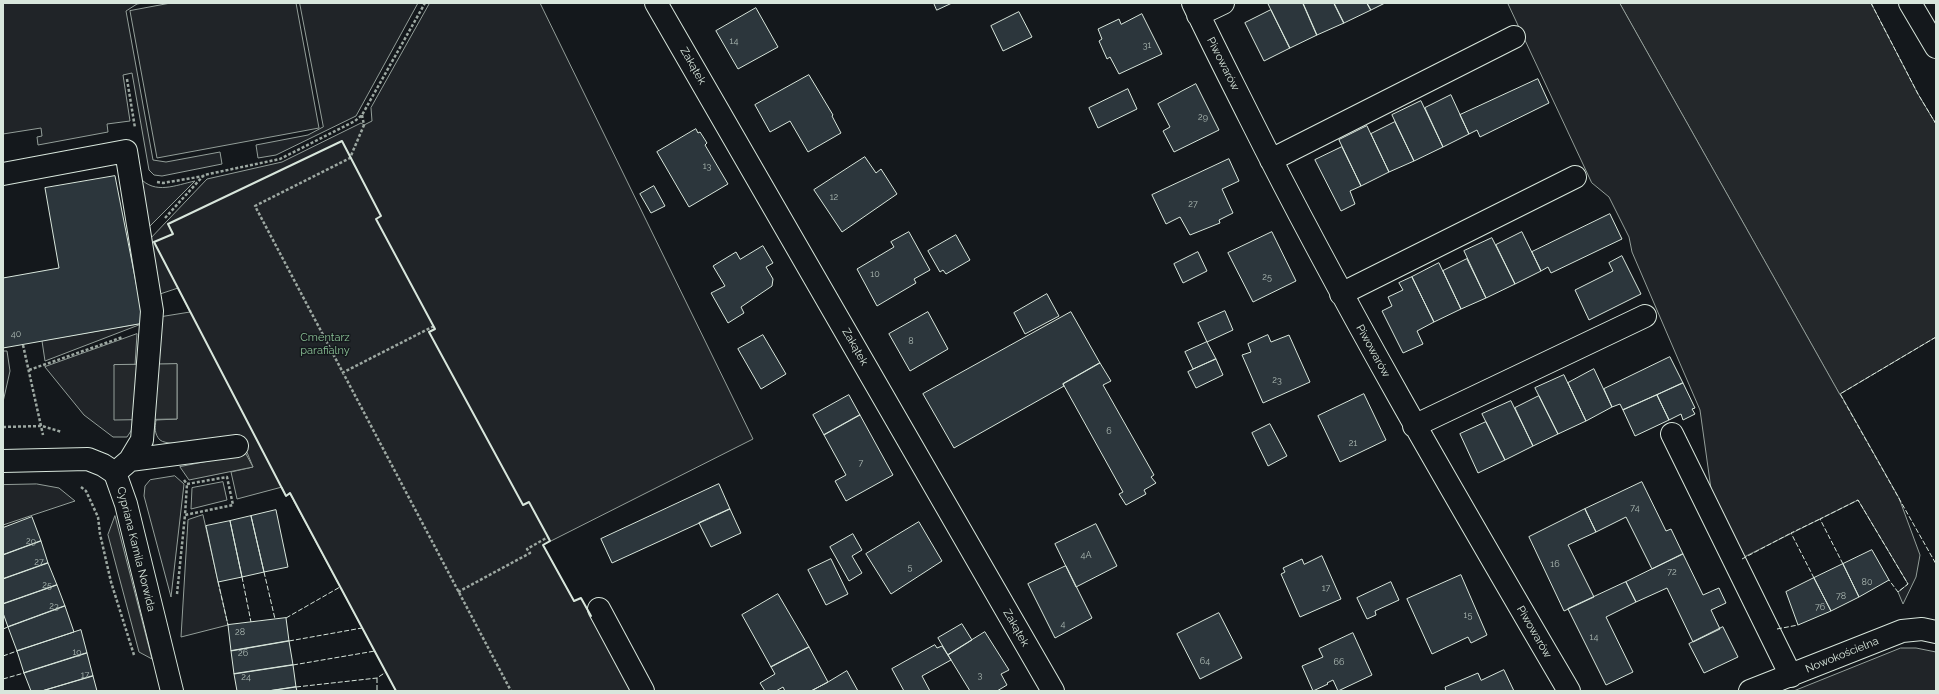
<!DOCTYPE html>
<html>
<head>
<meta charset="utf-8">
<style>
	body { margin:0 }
	#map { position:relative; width:1939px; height:694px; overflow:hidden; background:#14181c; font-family:Raleway,sans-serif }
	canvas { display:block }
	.frame { position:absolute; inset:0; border:4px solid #d8e6dc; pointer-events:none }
</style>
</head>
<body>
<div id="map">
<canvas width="1939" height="694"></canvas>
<div class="frame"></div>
</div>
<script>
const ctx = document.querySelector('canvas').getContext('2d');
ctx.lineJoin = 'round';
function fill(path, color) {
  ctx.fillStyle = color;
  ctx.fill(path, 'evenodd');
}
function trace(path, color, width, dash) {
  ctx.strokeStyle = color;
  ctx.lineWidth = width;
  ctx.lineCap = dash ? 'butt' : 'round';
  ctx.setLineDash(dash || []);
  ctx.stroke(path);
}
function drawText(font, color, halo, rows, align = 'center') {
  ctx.font = font + ' Raleway,sans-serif';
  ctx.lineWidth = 3;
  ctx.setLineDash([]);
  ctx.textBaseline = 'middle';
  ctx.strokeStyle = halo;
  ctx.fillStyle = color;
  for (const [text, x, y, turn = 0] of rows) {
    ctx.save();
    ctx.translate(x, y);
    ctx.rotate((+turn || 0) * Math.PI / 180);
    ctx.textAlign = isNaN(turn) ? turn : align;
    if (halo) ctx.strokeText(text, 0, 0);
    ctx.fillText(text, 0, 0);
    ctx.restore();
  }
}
const green = new Path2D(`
	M3,3h140l-6,1 -11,7 27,149 13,2 54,-10 2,12 -60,12 -8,-1 -5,-5 -17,-97 -9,2 7,46 -23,3 1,8 -70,13 -1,-8 5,-1 -1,-8 -38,6z
	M171,3h125l23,125 -162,30 -27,-147z
	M300,3h118l-62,113 -80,39 -18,3 -2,-13 52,-10 15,-8z
	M430,3h110l213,436 -210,106 31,56 7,-3 50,93h-235l-106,-197 -4,2 -4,-9 -45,12 -6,-27 22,-5 -13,-32c-15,2 -69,14 -80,5 -6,-6 -5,-13 -4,-20l21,-1v-55l-19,1 1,-48 31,-5 -12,-24 -21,7 -9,-54 59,-62 75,-17 79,-39 3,2 8,-4 -1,-13z
	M1508,3h112l279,495 21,57 -4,22 -13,27 -5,-12 10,-8 -50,-84 -116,58 -30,-62 -12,-86 -68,-158 -3,-15 -20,-40 -17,-14z
	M140,178c15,17 36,7 55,3l-49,49z
	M144,323l-99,38 -3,-20z
	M137,334l-2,31h-21l20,55 -3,11 -4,6h-14l-29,-22 -39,-48z
	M3,351h4l3,20 -7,31z
	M175,476l9,8 -13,113 -27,-101 1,-10 5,-6z
	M223,482l4,18 -36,9 1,-21z
	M37,484l22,4 16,13 -72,24v-40z
	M203,515l25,110 -47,12 7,-117z
	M1901,648h15l20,4v39h-142z`);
fill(green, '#202428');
trace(green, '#939e99', 1);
const parking = new Path2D(`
	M1620,3h251l47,91 18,30v213l-96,57z
	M177,364v55l-63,1v-55z
	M246,454l7,13 -64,13 -9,-13z
	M115,516l37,143 -13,-7 -31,-117z`);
fill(parking, '#24282b');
trace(parking, '#939e99', 1);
const building = new Path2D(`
	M934,3h18l-15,7z
	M1268,3h35l14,32 -27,13z
	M1303,3h31l10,20 -27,12z
	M1334,3h33l4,7 -27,13z
	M1367,3h18l-14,7z
	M756,8l22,39 -40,22 -22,-38z
	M1271,10l19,38 -26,13 -19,-38z
	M1019,12l13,25 -29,14 -12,-25z
	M1142,14l20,40 -43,20 -9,-17 -3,2 -8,-18 3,-2 -4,-10 21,-10 2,5z
	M809,75l24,40 -1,1 9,17 -33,19 -18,-31 -20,11 -15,-27z
	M1538,79l11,24 -69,34 -3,-7 -8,4 -9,-19z
	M1196,84l23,46 -45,22 -11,-21 7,-4 -12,-23z
	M1128,89l9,20 -39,19 -9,-20z
	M1451,95l18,39 -26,13 -18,-39z
	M1421,101l22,46 -29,14 -22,-46z
	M1395,122l19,39 -25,11 -18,-38z
	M1367,126l22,46 -28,14 -22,-46z
	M696,129l2,4 2,-1 7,11 -2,2 23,39 -39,23 -32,-55z
	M1342,147l19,39 -11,5 5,13 -14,7 -26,-51z
	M865,157l11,16 5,-4 16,25 -55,38 -28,-42z
	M1229,159l10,22 -17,8 11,24 -14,7 1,3 -30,12 -10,-18 -14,7 -14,-29z
	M115,176l29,147 -141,25v-70l56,-10 -14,-80z
	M654,186l11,20 -14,7 -11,-19z
	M1610,214l12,25 -71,34 -3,-6 -7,4 -9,-19z
	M909,232l21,38 -16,9 2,4 -39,23 -20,-37 37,-22 -3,-5z
	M1272,232l24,49 -43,21 -25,-49z
	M1522,232l19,39 -26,13 -19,-39z
	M956,235l14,25 -24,14 -3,-4 -3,2 -12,-21z
	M1492,238l23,46 -29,14 -22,-47z
	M763,246l10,17 -7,4 7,12 -1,7 -31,21 3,6 -16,10 -17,-30 14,-7 -12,-20 23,-14 4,7z
	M1198,252l9,19 -24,12 -9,-19z
	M1622,256l19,38 -52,26 -14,-30 38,-19 -4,-8z
	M1467,259l19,39 -25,11 -18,-38z
	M1439,263l22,46 -27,13 -22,-45z
	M1412,277l22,45 -17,9 6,13 -20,9 -21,-42 10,-5 -4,-9 15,-7 -4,-7z
	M1047,294l12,22 -34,18 -11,-21z
	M1225,311l8,19 -26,12 -9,-19z
	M928,312l20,37 -38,22 -21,-37z
	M1071,312l29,51 -37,21 1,2 -110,62 -31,-54z
	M763,335l23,39 -25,15 -23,-40z
	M1268,335l3,7 18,-7 21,47 -47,21 -21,-48 9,-3 -3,-8z
	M1207,342l9,17 -23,10 -8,-17z
	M1670,357l13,26 -60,27 -3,-6 -8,3 -8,-18z
	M1216,359l7,16 -27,13 -8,-16z
	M1100,363l11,18 -8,4 51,90 -3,2 5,6 -12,7 2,4 -20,11 -7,-11 4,-2 -60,-108z
	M1594,369l18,38 -26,14 -18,-38z
	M1564,375l22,46 -28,13 -23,-46z
	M1683,383l12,25 -3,1 3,5 -12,6 -2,-6 -12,6 -12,-25z
	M1364,394l22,46 -46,22 -22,-46z
	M849,395l11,20 -36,20 -11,-20z
	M1657,395l12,25 -34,16 -12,-26z
	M1539,396l19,38 -25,12 -18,-38z
	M1511,401l22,45 -28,14 -23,-46z
	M860,415l33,60 -47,26 -11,-20 11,-6 -22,-40z
	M1486,422l19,38 -27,13 -18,-39z
	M1270,424l17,32 -19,10 -16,-33z
	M1642,482l24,49 5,-2 12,25 -31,15 -26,-52 -30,15 -11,-23z
	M719,484l11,25 -118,54 -11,-24z
	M730,509l11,24 -30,14 -12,-24z
	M1585,509l11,23 -28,13 26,52 -30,14 -35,-74z
	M276,510l12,57 -24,5 -13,-56z
	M251,516l13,56 -22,5 -12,-56z
	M32,517l9,24 -38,14v-27z
	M230,521l12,56 -24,5 -12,-56z
	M919,522l23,39 -51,33 -25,-40z
	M1096,524l21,42 -41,21 -21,-43z
	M853,534l9,16 -10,6 10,17 -13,8 -19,-34z
	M41,541l7,22 -45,16v-24z
	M1872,550l17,30 -30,17 -16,-33z
	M1683,554l20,41 16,-7 7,15 -15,7 9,19 -27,13 -26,-54 -31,14 -10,-20z
	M1322,556l19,43 -41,18 -19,-43 4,-2 -2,-4 19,-9 2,5z
	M831,559l17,35 -22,11 -18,-35z
	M48,563l9,22 -54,19v-25z
	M1843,564l16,33 -28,14 -17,-33z
	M1066,566l26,52 -37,20 -27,-54z
	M1461,575l26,60 -16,8 -3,-6 -36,17 -25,-55z
	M1814,578l17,33 -33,14 -12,-33z
	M1391,582l8,18 -24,11 1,4 -9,4 -10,-21z
	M1626,582l10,20 -30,15 27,55 -27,13 -38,-76z
	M57,585l8,21 -57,21 -5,-14v-9z
	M778,594l31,53 -38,20 -29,-52z
	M65,606l9,26 -57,19 -9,-24z
	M1219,613l23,45 -42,21 -23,-45z
	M286,618l3,23 -58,10 -3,-26z
	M962,624l10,16 -24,15 -10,-17z
	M1723,627l15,30 -34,16 -15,-29z
	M81,630l6,23 -63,20 -7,-22z
	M985,632l24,38 -8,4 6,11 -10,6h-27l-22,-36z
	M1353,633l19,42 -34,16 -5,-11 -6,3 1,1 -15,7 -11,-25 21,-9 -4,-8z
	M289,641l4,24 -59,9 -3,-23z
	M935,645l2,3 5,-2 9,14 -29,16 8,15h-26l-12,-22z
	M809,647l19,35 -17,9h-26l-2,-4 -7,4h-11l-5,-8 15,-9 -4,-7z
	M87,653l6,23 -51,15h-11l-7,-18z
	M293,665l3,22 -28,4h-31l-3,-17z
	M1504,670l10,21h-68l-1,-4 33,-14 3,7z
	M847,671l11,20h-47l17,-9z
	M93,676l4,15h-55z
	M296,687l1,4h-29z`);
fill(building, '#2c363c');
trace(building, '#d8e6dc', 1);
const minor = new Path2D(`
	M656,3l397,688
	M1193,3c18,38 37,75 56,113 98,196 209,385 320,575
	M1910,3l26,44
	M1198,15l25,-12
	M1271,160l243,-123
	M3,174l123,-23 26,160 -10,129 -12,20 -15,13
	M1341,294l234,-117
	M1414,426l231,-110
	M1672,434l119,242
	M130,460l107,-14
	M3,461l85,-2 15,6 12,8 11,31 46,187
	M599,609l44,82
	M1750,691l152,-60 20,-2 14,3`);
trace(minor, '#d8e6dc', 24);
trace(new Path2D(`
	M127,79l8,49
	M362,115l2,10 -14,33 -95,48 256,485
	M157,182l6,1 41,-7
	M165,218l39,-43 76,-16 75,-38 7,-6 63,-112
	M23,345l20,90
	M29,370l94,-33
	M342,373l92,-47
	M3,427l39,-1 20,6
	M184,480l3,4 40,-7 6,28 -48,10 2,-31
	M81,487l5,4 12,26 2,17 11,48 23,73
	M458,592l72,-39 -3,-4 21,-12
	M177,594l8,-79`), '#9da8a2', 2.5, [3, 2]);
trace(minor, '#14181c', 22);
trace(new Path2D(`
	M1871,3l47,91 18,30
	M1936,337l-96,57 96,170
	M1742,559l49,-26
	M1843,564l-23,-45 38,-19 50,84 -10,8 -9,-12
	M264,572l11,47
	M242,577l9,45
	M1814,578l-23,-45 29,-14
	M218,582l10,43
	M286,618l54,-31
	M3,629l5,-2
	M1777,629l21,-4
	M289,641l73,-13
	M3,656l14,-5
	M293,665l82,-14
	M377,678v13
	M3,679l21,-6
	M296,687l81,-9 9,-6`), '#d8e6dc', 1, [5, 2]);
trace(new Path2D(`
	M396,691l-106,-198 -4,3 -132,-254 19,-8 -5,-10 174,-83 39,75 -5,3 59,110 -6,3 94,173 6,-3 19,35 2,4 -7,4 31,56 7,-3 10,18`), '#d8e6dc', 2);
drawText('9px', '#adbab4', null, [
	["14",734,41],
	["31",1147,45],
	["29",1203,117],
	["13",707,166],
	["12",834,197],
	["27",1193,204],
	["10",875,274],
	["25",1267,277],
	["40",16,334],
	["8",911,341],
	["23",1277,380],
	["6",1109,431],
	["21",1353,443],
	["7",861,463],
	["74",1635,508],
	["29",31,541],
	["4A",1086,555],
	["27",39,562],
	["16",1555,564],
	["5",910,567],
	["72",1672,572],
	["80",1867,582],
	["25",47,585],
	["17",1326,588],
	["78",1841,596],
	["23",54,606],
	["76",1820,607],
	["15",1468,615],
	["4",1063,624],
	["28",240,632],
	["14",1594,637],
	["19",77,652],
	["26",243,653],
	["64",1205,661],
	["66",1339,662],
	["17",85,675],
	["3",980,675],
	["24",246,677]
]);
drawText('11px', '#d8e6dc', '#14181c', [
	["Piwowarów",1223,64,63],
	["Zakątek",693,66,60],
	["Zakątek",855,347,60],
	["Piwowarów",1373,351,61],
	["Cypriana Kamila Norwida",136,549,76],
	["Zakątek",1016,628,60],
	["Piwowarów",1534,632,60],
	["Nowokościelna",1842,655,-22]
]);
drawText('11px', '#8ac095', '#14181c', [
	["Cmentarz",325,338],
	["parafialny",325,351]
]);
</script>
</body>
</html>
